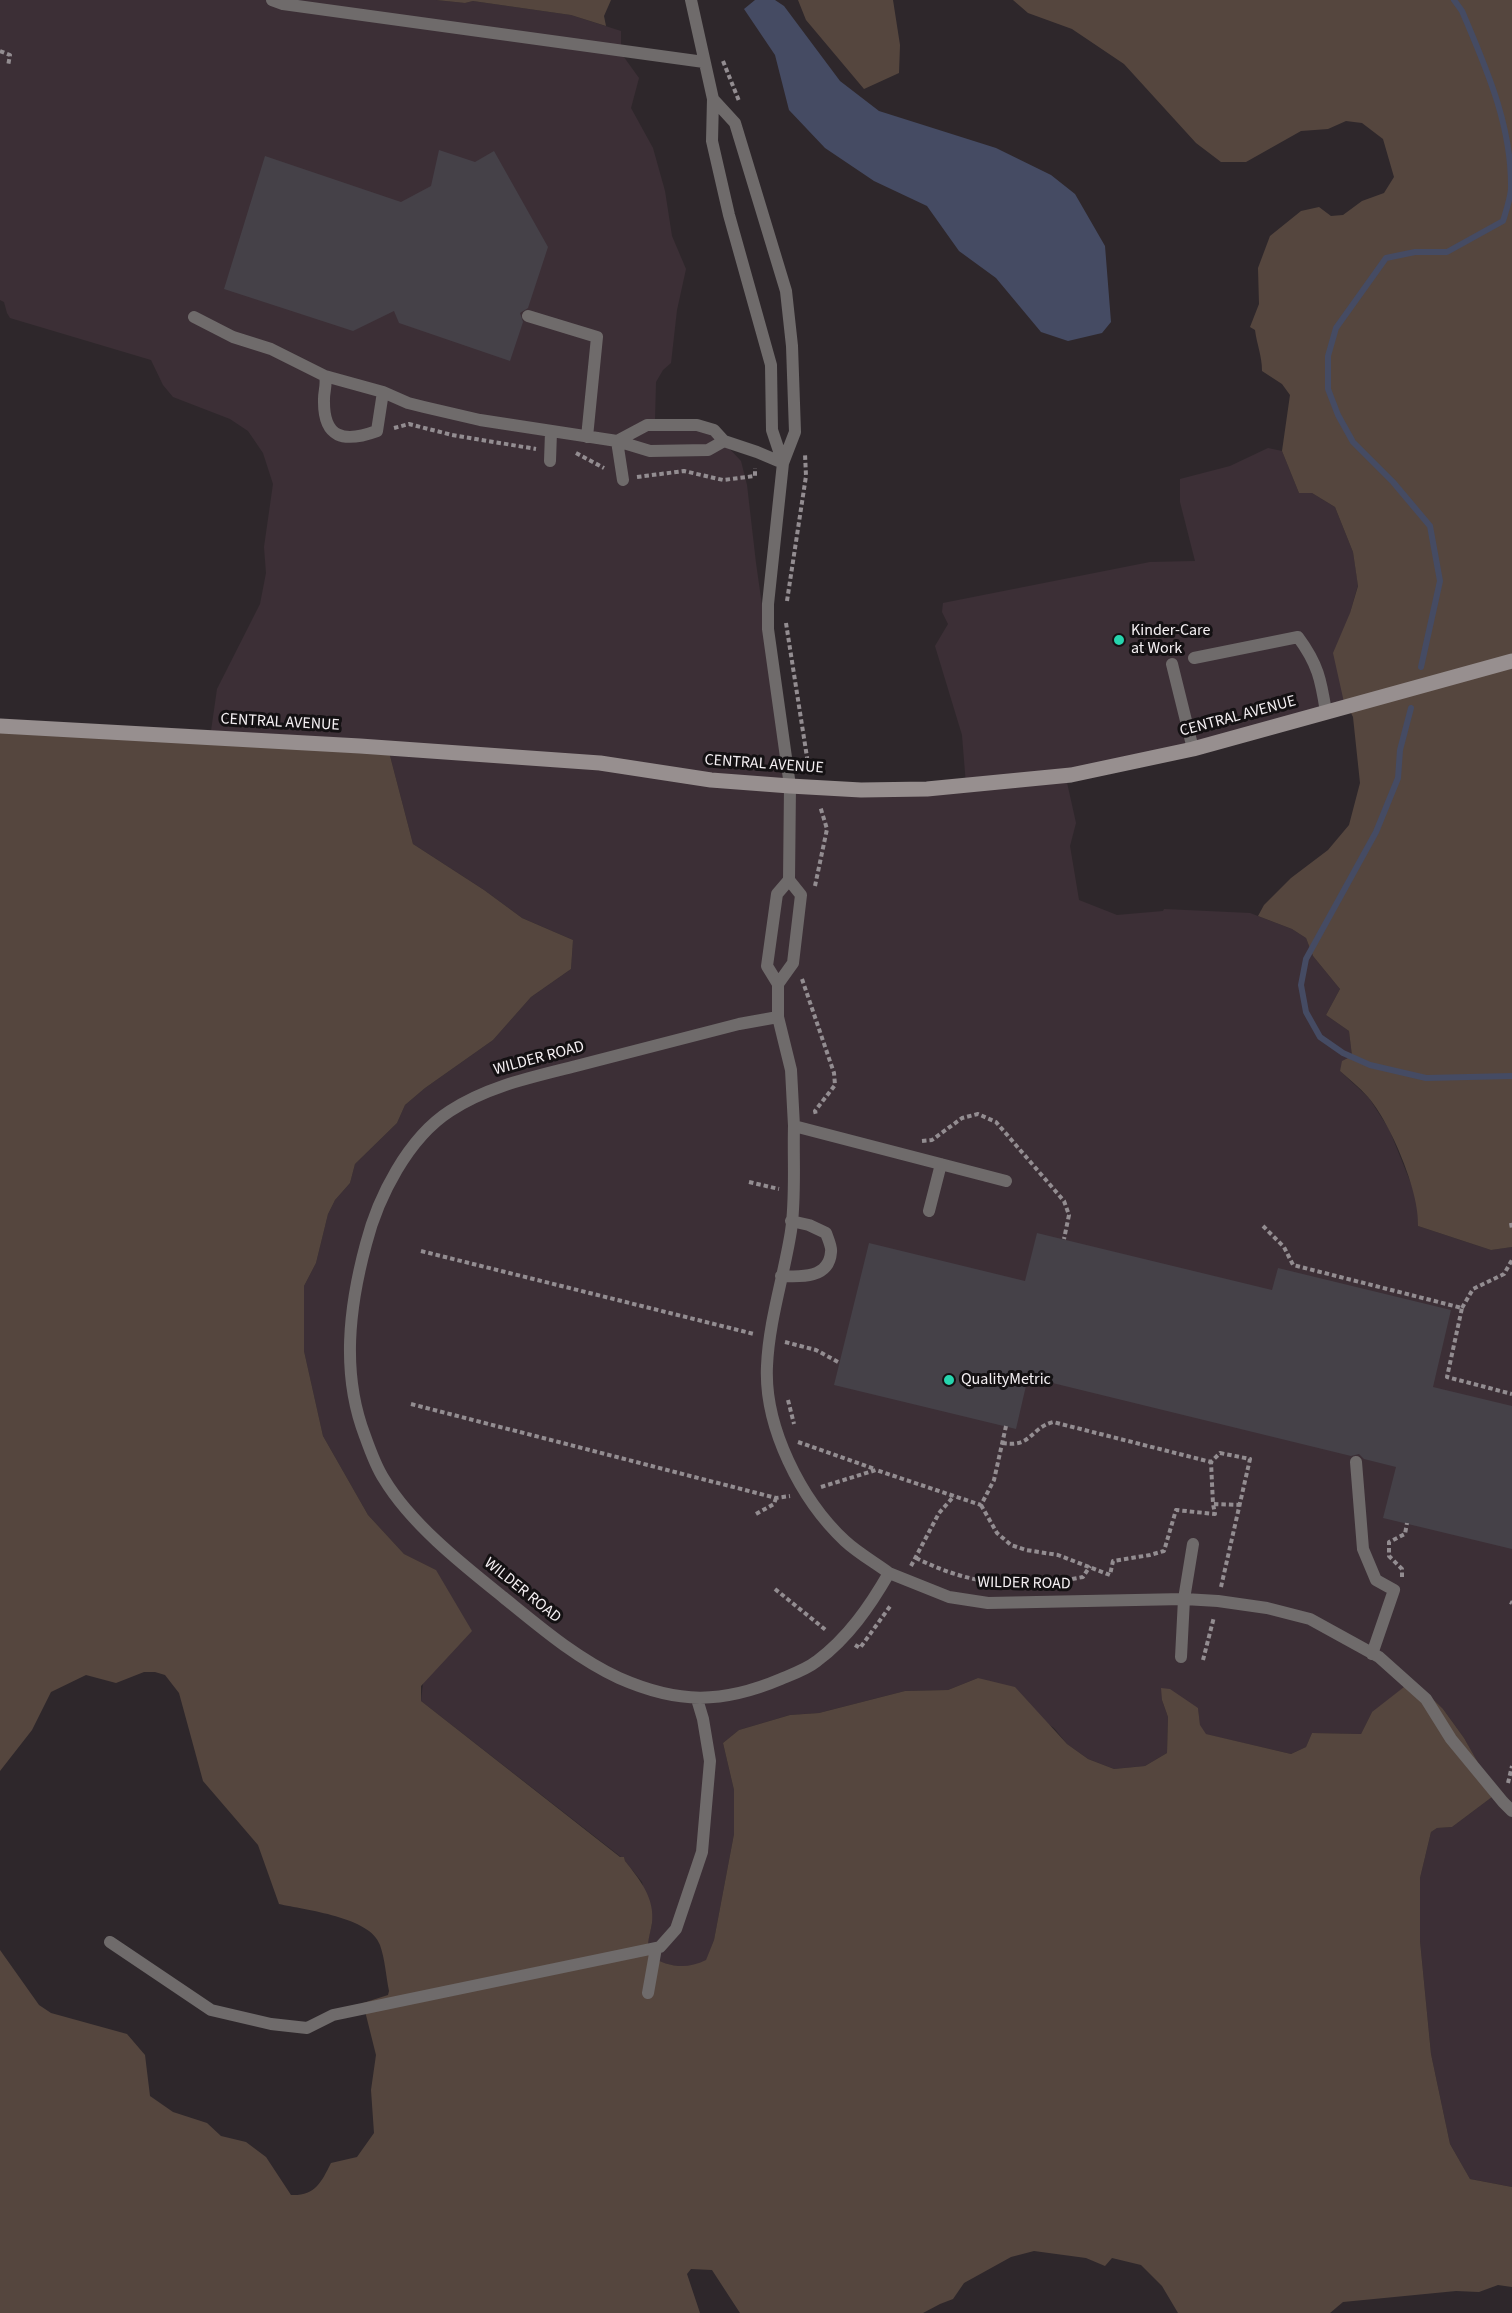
<!DOCTYPE html>
<html>
<head>
<meta charset="utf-8">
<style>
	body { margin:0 }
	canvas { display:block; background:#2e272b }
</style>
</head>
<body>
<canvas width="1512" height="2313"></canvas>
<script>
const ctx = document.querySelector('canvas').getContext('2d');
ctx.lineJoin = 'round';
function fill(path, color) {
  ctx.fillStyle = color;
  ctx.fill(path, 'evenodd');
}
function trace(path, color, width, dash) {
  ctx.strokeStyle = color;
  ctx.lineWidth = width;
  ctx.lineCap = dash ? 'butt' : 'round';
  ctx.setLineDash(dash || []);
  ctx.stroke(path);
}
function drawText(font, color, halo, rows, align = 'center') {
  ctx.font = font + ' "Source Sans 3",sans-serif';
  ctx.lineWidth = 6;
  ctx.setLineDash([]);
  ctx.textBaseline = 'middle';
  ctx.strokeStyle = halo;
  ctx.fillStyle = color;
  for (const [text, x, y, turn = 0] of rows) {
    ctx.save();
    ctx.translate(x, y);
    ctx.rotate((+turn || 0) * Math.PI / 180);
    ctx.textAlign = isNaN(turn) ? turn : align;
    if (halo) ctx.strokeText(text, 0, 0);
    ctx.fillText(text, 0, 0);
    ctx.restore();
  }
}
fill(new Path2D(`
	M0,0h436l29,3 8,-2 98,14 50,16v22l18,25 -8,30 22,40 12,43 7,45 14,33 -9,41 -6,53 -8,7 -7,12 -1,38 40,6 29,17 17,18 6,24 9,78 31,219 179,3 -4,-50 -27,-89 13,-22 -6,-12 1,-9 207,-41 45,-1 -15,-59v-23l50,-13 38,-18 14,3 17,42h13l23,14 18,45 5,33 -8,28 -5,94 -279,71 10,45 -6,23 9,54 38,15 46,-4 1,-2 86,4 42,16 14,9 7,18 27,33 -14,26 23,16 3,25 -12,15 29,27 20,31 25,62 5,21 -1,14 73,24 21,-3v940l-42,-8 -20,-35 -19,-90 -11,-113v-63l11,-46 6,-4 15,-1 44,-33 -32,-56 -21,-29 -71,3 -11,22 -49,-1 -6,14 -15,7 -86,-20 -5,-8 -2,-18 -36,-8 6,17 -1,36 -22,13 -31,3 -26,-10 -21,-15 -13,-16 -76,-50 -30,12 -43,1 -86,22 -29,2 -51,15 -16,13 11,47v44l-20,106 -8,21 -13,6 -18,-1 -15,-4 -11,-6 -2,-12 5,-20 -10,-42 -17,-21 -1,-4h-3l-200,-156 15,-131 -32,-16 -36,-39 -45,-79 -19,-85v-65l12,-23 12,-49 7,-14 15,-17 5,-19 42,-41 8,-18 20,-17 68,-48 38,-43 40,-28 2,-29 -51,-22 -38,-28 -71,-46 -24,-92 -179,-14 7,-49 43,-85 6,-31 -2,-26 9,-63 -10,-31 -15,-22 -18,-12 -57,-22 -10,-12 -12,-25 -141,-42 -3,-5 -3,-11 -4,-2z`), '#3c2f36');
fill(new Path2D(`
	M436,0h175l-7,16 2,10 -35,-11 -98,-14 -8,2z
	M798,0h95l7,45 -1,28 -35,16 -58,-69z
	M1013,0h499v1247l-21,3 -73,-24c2,-34 -28,-104 -50,-129 -9,-10 -19,-18 -28,-26l2,-10 10,-5 -3,-25 -23,-16 14,-26 -27,-33 -7,-18 -14,-9 -34,-13 6,-11 27,-27 37,-28 21,-25 11,-42 -7,-66 -5,-10h-3l-12,-54 17,-40 8,-27 -5,-34 -18,-45 -23,-14h-13l-17,-42 8,-56 -8,-11 -20,-13c0,-15 -5,-26 -7,-41l-5,-3 9,-23 -1,-36 12,-32 31,-25 18,-4 12,9 12,-1 19,-14 22,-8 10,-16 -11,-38 -21,-16 -16,-2 -18,8 -27,2 -55,31h-25l-25,-19 -72,-79 -52,-35 -44,-16z
	M0,728l389,24 24,92 71,46 38,28 51,22 -2,29 -40,28 -38,43 -68,48 -20,17 -8,18 -42,41 -5,19 -15,17 -7,14 -12,49 -12,23v65l19,85 45,79 36,39 32,16 36,61 -51,55v15l199,156h4l1,4c15,19 30,37 27,62 -2,13 -6,20 -3,33 20,11 37,14 57,4l8,-20 20,-106v-44l-11,-47 16,-13 51,-15 29,-2 86,-22 43,-1 30,-12 37,9 52,57 21,15 26,10 31,-3 22,-13 1,-36 -6,-17 -1,-12 9,1 28,19 2,17 6,9 85,20 15,-7 6,-14 49,1 11,-22 41,-32 30,29 21,29 32,56 -44,33 -15,1 -6,4 -11,46v63l11,113 19,90 20,35 42,8v100l-14,-2 -19,7 -23,-1 -113,11 -13,11h-152l-16,-27 -21,-21 -29,-7 -7,8 -19,-8 -52,-7 -23,6 -47,26 -11,16 -13,5 -17,9h-183l-28,-43 -21,-1 -4,5 13,39h-700v-363l39,55 12,8 76,21 18,21 5,41 23,16 34,11 14,13 25,6 20,15 25,38c24,1 30,-12 40,-32l26,-6 17,-24 -3,-43 5,-35 -13,-52 25,-8 1,-4c-3,-15 -4,-32 -9,-46 -9,-28 -75,-35 -101,-41l-21,-59 -55,-64 -24,-88 -14,-18 -10,-3h-11l-28,11 -30,-8 -35,17 -19,38 -32,41z`), '#55463e');
fill(new Path2D(`
	M755,0h20l9,6 56,75 39,30 117,37 55,27 24,19 30,52 6,76 -9,11 -34,8 -27,-9 -45,-54 -37,-27 -32,-45 -53,-25 -49,-33 -36,-38 -14,-55 -31,-46z`), '#454b63');
trace(new Path2D(`
	M1421,667l19,-86 -10,-55 -37,-44 -40,-40 -15,-27 -10,-26v-33l8,-28 50,-70 29,-6h32l56,-31c3,-10 7,-21 8,-32 1,-64 -25,-121 -49,-178l-8,-11
	M1411,708l-11,42 -2,28 -22,54 -70,127 -5,26 5,27 14,25 23,16 27,12 56,13 86,-2`), '#454b63', 6);
fill(new Path2D(`
	M439,150l36,12 19,-11 54,96 -20,61 -8,5 3,9 -13,39 -111,-38 -5,-12 -41,20 -129,-42 41,-133 136,46 30,-16z
	M1037,1233l235,57 6,-22 173,42 -18,77 79,19v143l-129,-31 13,-51 -32,-8 -5,-5 -8,2 -323,-79 -12,52 -182,-44 35,-142 156,38z`), '#454148');
trace(new Path2D(`
	M0,51l10,4 -2,11
	M723,61l16,40
	M394,428l15,-4 43,11 84,14
	M576,453l28,15
	M637,477l47,-6 39,9 32,-4v-8
	M787,601l19,-125 -1,-22
	M786,623l23,147
	M815,886l12,-57 -7,-23
	M802,979l32,94 1,12 -20,26 1,4
	M922,1141l10,-1 30,-22 16,-4 18,8 68,79 5,14 -5,24
	M749,1182l30,7
	M1511,1223l1,6
	M1263,1226l21,21 9,18 169,43 -15,69 65,17
	M421,1251l333,83
	M1462,1308l11,-19 31,-15 8,-14
	M785,1342l31,8 24,13
	M788,1400l6,24
	M411,1404l365,94 14,-2
	M798,1442l77,27
	M1002,1443c30,5 28,-15 51,-21l158,40
	M821,1487l55,-17 105,35 13,-25 12,-54
	M981,1505l16,28 14,12 15,5 32,5 52,20 3,-14 37,-6 14,-4 12,-41 39,4 -2,-10
	M756,1514l18,-10 2,-6
	M916,1558c30,15 60,24 94,26
	M911,1566l28,-53 15,-17
	M1402,1577v-8l-13,-13v-14l16,-8 2,-11
	M1050,1583l33,-6 7,-11
	M1221,1587l29,-128 -30,-6 -9,9 2,42 27,1
	M775,1589l52,42
	M1510,1602l2,1
	M855,1645l5,3 31,-43
	M1203,1660l11,-43
	M1508,1783l4,-17`), '#938d91', 4, [4.5, 3]);
trace(new Path2D(`
	M272,0l11,4 421,58
	M691,0l22,99 -1,42 17,74 42,150 1,65 11,33
	M713,99l22,24 51,168 6,55 3,86 -12,31
	M528,316l69,21 -10,100
	M194,317l39,20 38,12 54,27 58,16 25,11 16,4 56,13 137,21 33,10 58,-1 16,-9
	M325,376c2,8 -1,15 -1,23 -1,40 20,44 53,32l6,-39
	M617,441l30,-16h50l17,5 10,11 33,11 26,11 -15,141v25l22,157 -1,94 12,15 -8,68 -15,21v33l-39,7c-54,14 -108,28 -163,42 -43,11 -88,20 -126,45 -42,27 -72,86 -84,133 -17,63 -25,130 -1,192 5,14 11,31 19,43 27,45 79,86 119,118 37,30 73,61 116,81 59,26 103,26 162,1 12,-5 26,-10 36,-18 31,-23 53,-55 72,-88l60,24 39,6 196,-4 34,2 49,7 43,11 69,38 47,42 25,40 52,63 9,9
	M617,441l6,39
	M550,461l1,-29
	M1194,658l104,-21c20,27 23,43 28,75
	M1172,664l21,85
	M778,984l-11,-18 10,-72 12,-14
	M778,1017l13,53 3,56 212,55
	M794,1126c-1,34 2,71 -3,105 -7,45 -22,89 -24,135 -3,61 34,134 78,175 13,12 29,21 44,32
	M929,1211l12,-47
	M781,1276c19,1 48,3 50,-24 1,-5 -3,-13 -5,-19l-17,-8 -18,-4
	M1356,1462l7,87 13,31 18,10 -22,64
	M1181,1657l3,-58 9,-55
	M110,1942l101,68 60,14 36,4 26,-13 327,-68 16,-18 26,-77 8,-91 -7,-42 -6,-20
	M648,1993l8,-45`), '#6f6b6b', 12);
trace(new Path2D(`
	M0,726l360,20 240,17 111,17 79,6 71,4 66,-1 144,-14 122,-26 319,-88`), '#978f8f', 15);
for (const [x, y, r, color] of [
	[1119,640,6,"#26d5ae"],
	[949,1380,6,"#26d5ae"]
]) {
  const dot = new Path2D();
  dot.arc(x, y, r, 0, 2 * Math.PI);
  ctx.fillStyle = color;
  ctx.fill(dot);
  trace(dot, '#141113', 2);
}
drawText('16px', '#f5f0f3', '#141113', [
	["Kinder-Care",1131,631],
	["at Work",1131,649],
	["QualityMetric",961,1380]
], 'left');
drawText('16px', '#f5f0f3', '#141113', [
	["CENTRAL AVENUE",1238,717,-15],
	["CENTRAL AVENUE",280,723,3],
	["CENTRAL AVENUE",764,765,4],
	["WILDER ROAD",539,1059,-15],
	["WILDER ROAD",1024,1584,1],
	["WILDER ROAD",522,1591,39]
]);
</script>
</body>
</html>
